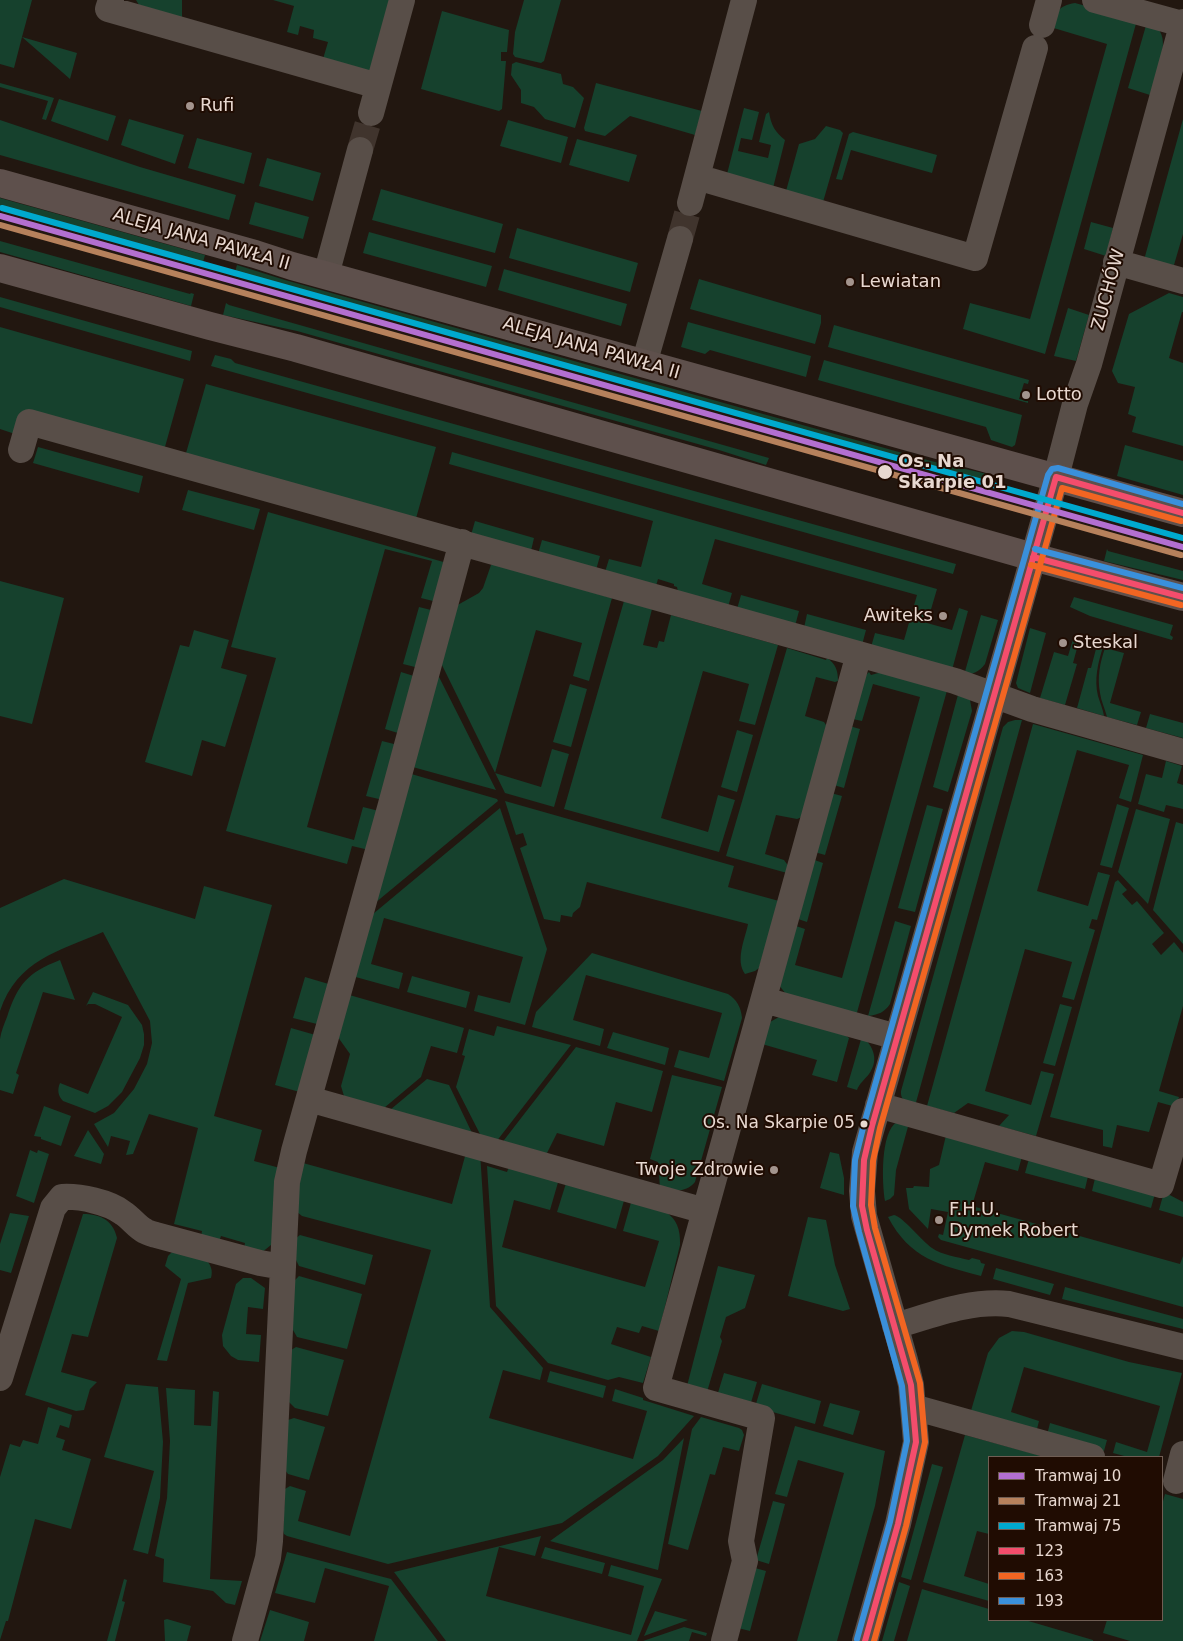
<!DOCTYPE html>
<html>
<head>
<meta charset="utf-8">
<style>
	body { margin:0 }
	#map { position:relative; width:1183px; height:1641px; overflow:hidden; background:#221710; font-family:"DejaVu Sans",sans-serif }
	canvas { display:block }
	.legend { position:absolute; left:988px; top:1456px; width:175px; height:165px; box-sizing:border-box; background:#200c02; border:1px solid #705e54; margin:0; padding:6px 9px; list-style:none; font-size:15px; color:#e8d8d0 }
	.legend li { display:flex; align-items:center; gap:10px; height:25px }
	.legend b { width:25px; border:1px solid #705e54 }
</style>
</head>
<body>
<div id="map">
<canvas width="1183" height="1641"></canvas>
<ul class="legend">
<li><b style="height:6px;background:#b36fd0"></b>Tramwaj 10</li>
<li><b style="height:6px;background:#b6815c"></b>Tramwaj 21</li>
<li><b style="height:6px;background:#00a9ce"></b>Tramwaj 75</li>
<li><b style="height:6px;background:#f44d6c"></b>123</li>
<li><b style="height:6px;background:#f26522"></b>163</li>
<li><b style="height:6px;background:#3a90db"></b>193</li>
</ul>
</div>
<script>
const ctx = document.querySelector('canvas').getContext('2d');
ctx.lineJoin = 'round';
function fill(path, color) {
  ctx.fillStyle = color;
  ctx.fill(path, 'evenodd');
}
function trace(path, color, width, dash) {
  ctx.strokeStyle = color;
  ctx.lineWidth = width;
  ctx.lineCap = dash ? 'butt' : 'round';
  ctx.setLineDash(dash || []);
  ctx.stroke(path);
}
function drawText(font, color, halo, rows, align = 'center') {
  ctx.font = font + ' "DejaVu Sans",sans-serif';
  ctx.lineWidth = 4;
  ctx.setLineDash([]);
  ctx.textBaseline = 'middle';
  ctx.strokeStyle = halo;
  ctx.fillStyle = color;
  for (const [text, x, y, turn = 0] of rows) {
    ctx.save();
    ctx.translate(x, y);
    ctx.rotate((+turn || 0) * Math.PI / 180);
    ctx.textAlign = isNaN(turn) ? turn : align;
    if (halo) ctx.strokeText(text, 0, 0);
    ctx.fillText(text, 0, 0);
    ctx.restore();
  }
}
fill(new Path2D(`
	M0,0h32l-10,37 55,16 -7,26 -48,-42 -8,31 -14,-4z
	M136,0h46v18l-43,-13z
	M273,0h121l-21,74 -50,-15 5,-17 -15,-4 1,-8 -14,-4 -2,9 -11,-3 7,-26z
	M524,0h37l-17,61 -3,2 -26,-6 -2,-3 2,-22z
	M1075,3l62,17 -92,334 -82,-25 7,-26 60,16 77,-275 -60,-18c8,-13 11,-20 28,-23z
	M442,11l67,19 -2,22h-6v9h5l-4,48 -3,2 -78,-22z
	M1147,22c3,2 8,4 11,7 13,13 -3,50 -8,66l-22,-7z
	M516,62l45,12 2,10 10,3 11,11 -9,30 -30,-9 -11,-12 -13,-4v-13l-10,-15 1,-11z
	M0,83l54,15 -8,22 -4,-1 6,-18 -48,-14z
	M596,83l106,28 -7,24 -65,-19 -25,20 -20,-5 -1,-3z
	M59,99l57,17 -8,25 -57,-20z
	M744,108l15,4 -7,28 -11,-2 -3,13 30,7 3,-13 -12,-3 7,-28 3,-2c2,13 6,20 16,28l-12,48 -46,-14z
	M129,119l55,16 -9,29 -54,-19z
	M1183,119v115l-9,31 -30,-5z
	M0,120l140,47 96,28 -7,25 -229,-65z
	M508,120l60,17 -7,26 -61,-17z
	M826,126l14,4 3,3 -20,69 -37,-11 13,-47 16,-5z
	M853,132l84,23 -5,18 -81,-23 -9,30 -6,-1 13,-45z
	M197,138l55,15 -8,31 -56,-16z
	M577,139l60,16 -8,27 -60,-17z
	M267,158l54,15 -8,28 -54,-15z
	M381,189l122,35 -8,29 -123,-33z
	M0,198l205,57 -3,11 -202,-57z
	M255,202l54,15 -6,22 -54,-15z
	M1091,222l22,6 -7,28 -22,-7z
	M517,228l121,35 -8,29 -121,-34z
	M369,232l123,34 -6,21 -123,-34z
	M0,241l190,53 1,-1 3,1 -3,12 -191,-54z
	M237,265l48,15 646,181 56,13 -3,11 -750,-210z
	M504,269l123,35 -6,22 -123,-36z
	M699,279l122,36v8l-6,21 -125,-35z
	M1169,293l14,4v15h-1l-13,46 14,5v83l-51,-14 4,-15 -8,-3 7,-27 -17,-4 -6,-12 17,-57z
	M0,297l192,54 -2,10 -190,-54z
	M226,303l3,2 540,153 -3,7 -47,-15 -422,-119 -74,-16z
	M1068,308l21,7 -13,46 -22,-5z
	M688,322l123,34 -5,21 -96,-27 -5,4 -24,-7z
	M834,325l195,55 -1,4 -4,-1 -5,16 9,2v2l-200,-56z
	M0,327l184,52 -21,75 -145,-19 -18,-6z
	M215,355l16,4 4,4 721,201 -3,10 -742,-208z
	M824,360l198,55 -7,30 -3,2 -21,-7 -5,-13 -168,-47z
	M206,384l230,63 -21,75 -231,-62z
	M1125,445l58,16v34l-66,-19z
	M38,447l105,29 -4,17 -106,-30z
	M452,452l485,137 -10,34 25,7 7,-22 9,3 -16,59 -81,-23 4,-14 29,7 13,-45 -202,-56 -13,45 30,9 -4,14 -50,-15 -1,-5 -3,-1v-2l-16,-5 -2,7 -51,-14 4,-13 32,8 12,-46 -204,-57z
	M188,490l72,19 -6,21 -72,-20z
	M268,512l179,51 -10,39 -16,-4 11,-37 -47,-12 -78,278 47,13 9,-33 16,4 -10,39 -17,-4 -5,18 -121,-33 50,-173 -45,-11z
	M475,521l59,17 -3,13 -60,-16z
	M542,540l58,16 -4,14 -58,-16z
	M1107,549l1,2 75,20v9l-79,-19z
	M493,564l119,34 -23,83 -16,-5 9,-33 -46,-13 -41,143 46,14 11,-38 17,5 -15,53 -49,-14 -66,-134 15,-52 25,-14 4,-5 8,-23z
	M0,581l64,17 -32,126 -32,-8z
	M741,595l58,16 -4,15 -58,-17z
	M1074,597l99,28 -3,10 3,2 -1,3 -82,-24 -20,-9z
	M624,601l28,8 -9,36 14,3 2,-7 5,1 7,-27 107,30 -23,80 -16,-4 10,-37 -46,-13 -42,147 47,14 10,-37 17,5 -16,52 -155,-43z
	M419,607l16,4 -16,57 -16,-4z
	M807,614l59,16 -4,15 -58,-17z
	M981,615l17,5 -13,44c-6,8 -12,10 -21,11z
	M1030,628l16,5 -16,60 -12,-5 -2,-5z
	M194,630l35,10 -8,28 26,7 -22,72 -23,-7 -10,36 -47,-14 35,-117 9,2z
	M1073,639l6,2 -6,22 4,1 -12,41 -25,-7 14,-46 14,4z
	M1097,645l6,2c-5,16 -9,32 -5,49 2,7 5,13 6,20l-27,-8 11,-40h3z
	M787,648l39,12 1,-2c9,6 11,13 11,23l-3,1 -19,-5 -11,39 19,6 4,6 -26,89 -5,2 -21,-4 -11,39 19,6 5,7 -2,6 -61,-17z
	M1105,648l19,5 -14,50 31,9 -4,13 -30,-8c-2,-8 -6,-16 -7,-24 -3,-16 0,-30 5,-45z
	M436,671l60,119 -87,-24z
	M401,672l16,5 -16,57 -16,-5z
	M869,672l2,3 11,-3 66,15 -92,329 -70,-22 -8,-10 12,-60 15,5 -10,36 47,13 78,-281 -47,-13 -11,37 -14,-3 17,-42z
	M570,684l17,5 -16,58 -18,-5z
	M959,691l11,9 2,11 -24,81 -15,-5z
	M1150,714l33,9v15l-37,-10z
	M1015,720h7l-107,386c-8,-4 -15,-5 -14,-15l102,-364 5,-5z
	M1033,724l110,31 -12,47 -12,-4 10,-33 -52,-15 -40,141 51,15 10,-34 12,3 -13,45 -5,-1 -3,9 6,2 -21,70 -12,-3 10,-35 -47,-13 -40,142 46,14 10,-34 13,3 -18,62 -37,-10 10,-11 -41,-12 -14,10 -27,-7z
	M846,725l14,4 -16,59 -14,-4z
	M737,730l16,5 -16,57 -16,-5z
	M382,741l16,4 -15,55 -17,-4z
	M1166,761l16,5 -5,17 6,2v24l-17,-4 -2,7 -26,-8 8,-30 16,4z
	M408,773l89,26 1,2 -129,107z
	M827,792l15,4 -17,59 -14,-4z
	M505,801l229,65 -6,21 51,14 -20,67 -4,3 -10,3c-10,-14 0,-35 3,-50l-161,-42 -7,25 -7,6 -1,4 -11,-2 -1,7 -16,-3 -24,-71 7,-3 -4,-12 -7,2z
	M1117,804l12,4 -17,60 -12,-3z
	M927,805l16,4 -28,103 -17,-4z
	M500,808l47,141 -22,76 -51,-14 4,-16 32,8 13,-46 -139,-39 -13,46 32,9 -4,16 -47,-13 15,-57z
	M1136,809l34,10 -22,85 -30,-32z
	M1176,822l7,2v120l-30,-34z
	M809,858l14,5 -16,59 -15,-5z
	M64,879l131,40 9,-33 68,19 -58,211 48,14 -8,31 26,7 -4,73 -15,12 -17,-4 1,-6 -24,-7 -2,6 -18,-5 1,-6 -28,-7 24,-96 -49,-14 -16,40 -7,1 4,-14 -19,-5 -3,11 -14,-23 20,-11 20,-24 13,-25 5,-21 -2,-22 -47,-89c-44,19 -86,28 -103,79v-103z
	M1118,880l9,10 -5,4 10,11 5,-4 27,32 -12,11 9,11 13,-13 9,11v53l-24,85 20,6 -3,10 -18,-5 -9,30 -32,-7 -5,23 -9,-2v-16l-53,-13 65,-235z
	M895,921l16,5 -21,78c-5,8 -12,11 -22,12z
	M592,953l136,41c9,6 13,13 14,24l-18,63 -50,-14 5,-17 30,8 13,-45 -136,-38 -13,45 31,9 -4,17 -68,-19 4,-15z
	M60,960l15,40 -32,-8 -27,81 3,2 -6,19 -13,-4c0,-17 0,-34 0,-51 1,-7 4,-15 7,-22 11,-33 20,-44 53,-57z
	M412,976l58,16 -4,16 -59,-16z
	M305,977l27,8 -11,40 -28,-7z
	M93,992l35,13 14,20 2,9v11l-4,13 -18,34 -14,14 -13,7 -32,-12c-5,-5 -6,-11 -3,-18l28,11 34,-77 -27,-13h-7l-2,2z
	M346,994l118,34 -7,25 -26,-7 -10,31 -37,31 -40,-12 -3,-10 9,-32 -15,-21z
	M1060,1004l12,3 -17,59 -12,-3z
	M779,1017l64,16 6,5 -12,44 -25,-7 5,-15 -55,-16 8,-22z
	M497,1026l74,19 -75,97 -14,-4 -26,-51 9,-31 -3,-1 7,-26 25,7z
	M291,1028l28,8 -16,57 -28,-8z
	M613,1032l56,16 -4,17 -58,-17z
	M862,1036c12,11 17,24 7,38 -4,5 -10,10 -12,16l-10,-3z
	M576,1047l87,24 -11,41 -36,-10 -12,44 -47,-13 -12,24 -44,-13z
	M672,1075l50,12 -27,95c-10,12 -22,8 -35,6l-2,-26 -8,-3z
	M427,1079l22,6 24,50 -83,-25z
	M44,1106l27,10 -10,30 -20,-7v-2l-7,-1z
	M897,1122l12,1 -13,47 -2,25 -4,4 -5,2c-3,-17 -5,-69 12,-79z
	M88,1130l16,24 -3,10 -27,-8z
	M947,1131l76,22 -5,18 -33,-9 -13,44 208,58 3,-8v51l-242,-67 -3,-3 1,-3 4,1 5,-23 -17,-3 -3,20 -19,-20 -3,-21h7l1,-2 15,1 1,-18 9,-4z
	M467,1149l13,3 10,155 53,61 -3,12 -37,-10 -14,48 144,41 14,-48 -35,-10 3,-12 28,9v2l51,16 -36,40 -96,67 -174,41 -101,-28 -3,-2 -1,-4 2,-41 5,-3 16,5 -8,30 52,15 81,-286 -129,-34 -5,-4 1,-28 5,-21 149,41z
	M30,1150l7,3 1,-3 11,4 -15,49 -18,-7z
	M830,1152l9,2 5,24v17l-24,-7z
	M1030,1155l59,17 -4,17 -60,-16z
	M510,1164l49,15 -9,31 -36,-10 -12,47 143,40 14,-46 -36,-10 9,-32c27,8 50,13 48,46l-21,86 -17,-5 -3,7 -22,-6 -6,17 40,13 -8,26 -24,-6 -11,3 -60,-17 -52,-57 -9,-140 20,6z
	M1096,1174l60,16 -5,18 -59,-17z
	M567,1180l58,17 -9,32 -59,-17z
	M1164,1192l19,10v15l-24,-7z
	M10,1213l19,3 -18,57 -11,-3v-26z
	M83,1214c17,0 30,6 34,24l-29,99 -16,-3 -11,38 36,10 -7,7 -6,21 -8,1 -51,-16z
	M894,1215c8,1 28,26 38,33 10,7 25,9 37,12l3,-2 8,2 1,3 4,1 -4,12c-41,-11 -71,-17 -93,-59z
	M808,1217l18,3 9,45 15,44 -7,2 -55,-15z
	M300,1235l73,20 -8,30 -66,-19 -4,-8v-19z
	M172,1252l33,6c6,7 8,12 6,20l-23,5 -21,78 -10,-1 24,-81 -16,-13 3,-10z
	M718,1266l37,9 -10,33 -19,9 -6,20 2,4 -15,51 -20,-6z
	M996,1268l58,16 -4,11 -57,-16z
	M299,1276l63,18 -15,55 -50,-12 -4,-7v-48z
	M243,1278h8l14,10 -2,21 -15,-2 -2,27 15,1 -2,27 -21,-2 -7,-4 -8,-10 -1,-11 14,-51z
	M1065,1287l118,32v10l-121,-30z
	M1012,1331l12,1 105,30 53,11 -23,84h-31l-15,-4 3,-11 31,10 13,-46 -136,-39 -13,45 28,9 -3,12 -66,-19 18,-61 11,-15z
	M296,1347l48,13 -16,56 -33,-8 -6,-6 2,-52z
	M550,1371l56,15 -3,12 -56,-16z
	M724,1373l33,9 -7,24 -33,-10z
	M126,1384l32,3 5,55 -3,56 -12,56 -15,-4 21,-79 -50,-14z
	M762,1384l59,17 -6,23 -60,-17z
	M166,1388l29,2 -1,35 17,1 2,-35 6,1 -9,187 32,2 -7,24 -9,-2 -13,-12 -50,-9 1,-23 -9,-3 12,-58 3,-57z
	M830,1403l30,8 -7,24 -30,-9z
	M48,1407l24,8 -3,13 -9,-3 -4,12 9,3 -3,10 29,9 -20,70 -36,-10 -27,102h-2l-6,19v-163l10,-33 10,3 3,-7 15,4z
	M701,1417l38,11 3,2 2,5 -5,16 -16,-4 -8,28 -5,-1 -22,76 -20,-6 24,-115z
	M294,1418l31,9 -16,53 -21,-6 -3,-4 3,-50z
	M1050,1423l57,17 -3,11 -57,-16z
	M795,1426l90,25 -10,55 -38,135h-40l47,-168 -46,-13 -11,37 -12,-3z
	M965,1435l81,22h-57v77l-12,-3 -13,45 25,8v17l-66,-19z
	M684,1438l-26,132 -108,-29 113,-81z
	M932,1464l11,3 -32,113 -10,-3z
	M1165,1494l18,5v142h-53l-27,-8 4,-13h55v-115z
	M773,1501l12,3 -16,60 -13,-4z
	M541,1536l-6,20 -36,-9 -13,49 145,39 13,-49 -36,-10 3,-11 51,14 -25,62h-191l-52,-69z
	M545,1547l60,16 -3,11 -61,-16z
	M287,1552l104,27 47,62h-64l15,-55 -64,-18 -10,35 -40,-10z
	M755,1568l11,3 -16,60 -12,-3z
	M124,1579l3,1 -5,21 3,1 -10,39h-8z
	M899,1582l11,4 -16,55h-12z
	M922,1589l67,20v11h36l68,20v1h-186z
	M270,1610l39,12 -5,19h-44z
	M655,1611l33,9 -44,16z
	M167,1619l24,7 -4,15h-22l-1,-21z
	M684,1627l23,6 -1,3 -14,-4 -3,9h-46z`), '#16412d');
trace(new Path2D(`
	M360,150l11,-37
	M680,239l10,-36`), '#40342d', 26, [26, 13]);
trace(new Path2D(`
	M111,0l-3,9 270,77
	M1095,0l87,24
	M1042,25l7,-25
	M371,113l31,-113
	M697,177l278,81 60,-210
	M690,203l54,-203
	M1116,262l67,19
	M326,275l34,-125
	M644,364l36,-125
	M21,450l8,-28 926,259 77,28 151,43
	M764,1000l133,37
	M309,1099l396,112
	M878,1105l283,80 22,-74
	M895,1326c38,-11 74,-26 114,-22l174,43
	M0,1378l53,-170 9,-11c18,-1 47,5 61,16 8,5 14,14 22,18 3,2 8,3 11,4l104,28 23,4
	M913,1407l179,50
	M1176,1481l7,-27
	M245,1641l23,-83 2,-17 17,-359 7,-31 96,-343 72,-266
	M724,1641l21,-80 -4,-20 21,-123 -106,-30 203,-734
	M865,1641l33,-117 18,-82 -5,-57 -6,-25 -41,-144 -2,-25 3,-39 191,-675 19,-73 14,-40 94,-342`), '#584e48', 26);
trace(new Path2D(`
	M0,183l255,71 37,12 891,247
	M0,268l210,58 86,22 737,209 150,40`), '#5e504c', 28);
trace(new Path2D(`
	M1033,557l150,40
	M865,1641l33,-117 18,-82 -5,-57 -44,-155 -5,-24 2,-46 8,-34 184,-649 127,36`), '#f44d6c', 6);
trace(new Path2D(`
	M1031,565l150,40
	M874,1641l32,-115 19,-84 -5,-59 -45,-155 -4,-23 2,-44 7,-33 182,-640 119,33`), '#f26522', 6);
trace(new Path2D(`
	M1035,549l148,39
	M857,1639l33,-117 17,-81 -5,-55 -43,-154 -6,-26 2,-46 9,-36 184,-649 4,-6 6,-1 125,36`), '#3a90db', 6);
trace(new Path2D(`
	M0,216l1183,331`), '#b36fd0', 6);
trace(new Path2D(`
	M0,225l1181,330`), '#b6815c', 6);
trace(new Path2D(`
	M2,208l1181,330`), '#00a9ce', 6);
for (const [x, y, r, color] of [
	[190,106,5,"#a3948d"],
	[850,282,5,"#a3948d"],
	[1026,395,5,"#a3948d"],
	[885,472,8,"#e8d8d0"],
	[943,616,5,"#a3948d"],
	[1063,643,5,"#a3948d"],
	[864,1124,4.5,"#e8d8d0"],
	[774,1170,5,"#a3948d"],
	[939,1220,5,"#a3948d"]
]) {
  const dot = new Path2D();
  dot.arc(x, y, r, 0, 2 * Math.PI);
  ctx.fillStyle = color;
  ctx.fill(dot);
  trace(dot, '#200c02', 2);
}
drawText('17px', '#e8d8d0', '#200c02', [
	["Os. Na Skarpie 05",855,1124]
], 'right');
drawText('18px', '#e8d8d0', '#200c02', [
	["Rufi",200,106],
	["Lewiatan",860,282],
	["Lotto",1036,395],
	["Awiteks",933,616,"right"],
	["Steskal",1073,643],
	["Twoje Zdrowie",764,1170,"right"],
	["F.H.U.",949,1210],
	["Dymek Robert",949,1231]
], 'left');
drawText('18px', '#e8d8d0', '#200c02', [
	["ALEJA JANA PAWŁA II",201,240,16],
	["ZUCHÓW",1109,290,-75],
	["ALEJA JANA PAWŁA II",591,349,16]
]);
drawText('bold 18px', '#e8d8d0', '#200c02', [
	["Os. Na",898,462],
	["Skarpie 01",898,483]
], 'left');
</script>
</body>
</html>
